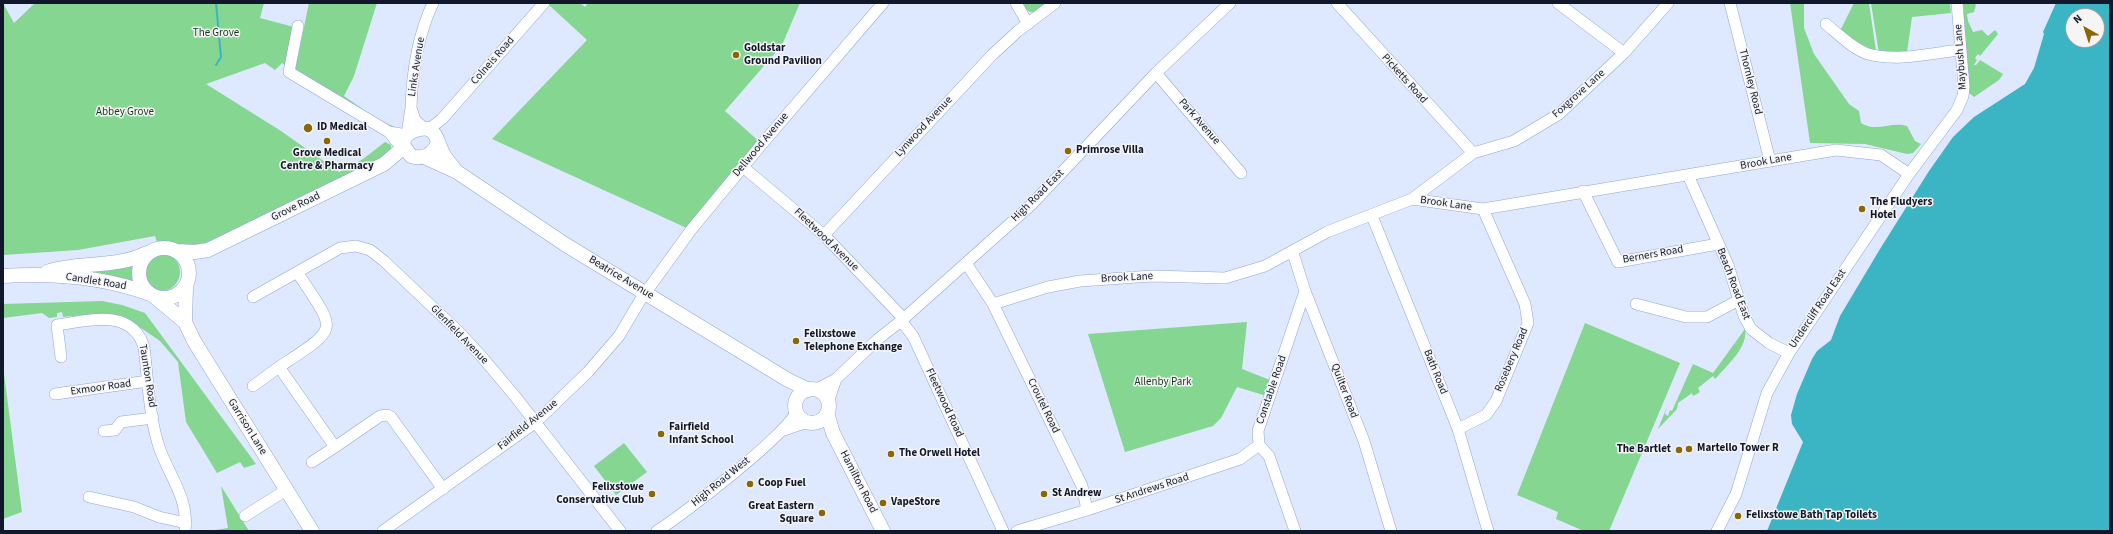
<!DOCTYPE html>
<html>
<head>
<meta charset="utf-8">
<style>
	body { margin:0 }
	#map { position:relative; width:2113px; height:534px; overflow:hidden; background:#dee8fe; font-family:"Source Sans 3",sans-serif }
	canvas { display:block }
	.frame { position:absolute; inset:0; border:4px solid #11182b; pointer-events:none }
	.north { position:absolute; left:2065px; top:8px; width:40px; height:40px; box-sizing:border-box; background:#f5f5f5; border:1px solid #9a9da4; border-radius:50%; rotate:321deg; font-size:11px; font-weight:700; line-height:16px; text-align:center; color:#11182b }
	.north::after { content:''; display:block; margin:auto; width:14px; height:18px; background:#876804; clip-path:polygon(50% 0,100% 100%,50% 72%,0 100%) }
</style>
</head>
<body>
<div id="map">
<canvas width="2113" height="534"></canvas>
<div class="frame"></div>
<div class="north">N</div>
</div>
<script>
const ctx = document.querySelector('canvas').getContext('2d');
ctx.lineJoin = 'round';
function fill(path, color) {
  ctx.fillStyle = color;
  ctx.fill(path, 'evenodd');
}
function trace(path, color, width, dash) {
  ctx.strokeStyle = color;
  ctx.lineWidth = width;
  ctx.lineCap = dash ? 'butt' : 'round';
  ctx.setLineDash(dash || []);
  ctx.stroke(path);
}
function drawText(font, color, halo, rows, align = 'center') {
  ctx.font = font + ' "Source Sans 3",sans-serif';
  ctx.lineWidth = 3;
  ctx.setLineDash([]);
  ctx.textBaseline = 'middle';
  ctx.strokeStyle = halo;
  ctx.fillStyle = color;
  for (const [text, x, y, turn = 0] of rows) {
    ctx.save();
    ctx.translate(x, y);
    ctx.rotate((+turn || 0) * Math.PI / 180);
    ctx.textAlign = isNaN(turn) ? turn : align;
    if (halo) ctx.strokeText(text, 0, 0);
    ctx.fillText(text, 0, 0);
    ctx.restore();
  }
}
fill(new Path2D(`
	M3,3l11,20 21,-20h229l-4,15 34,9 -7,40 -5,-4 -7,7 -10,-7 -59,21 75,47 58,41 24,-13 22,-17 6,3v8l-7,5 -178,85 -23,3 -26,-4 -2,-6 -77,14 -75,5z
	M309,3h68l-23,73 -10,20 33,23 22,10 -4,4 -100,-63z
	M550,3h30l5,4 3,-4h212l-18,42 -57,66 37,33 -71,86 -199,-91 95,-99 -38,-35z
	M1020,3h31c-14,10 -19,15 -31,0z
	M1790,3h14v25l10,26 35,50 10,7 2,12c16,10 29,-2 46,3l8,15 6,3 -8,9 -6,1 -42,-10 -55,-1z
	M1854,3h15l8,55 -37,-23 1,-6z
	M1871,3h79l1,10 -39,4 -6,42 -26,1z
	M1963,3h11l2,2 -2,7 -7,2 1,7 5,11 9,-2 6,6 7,-6 3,4 -18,22 -2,-2 -3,4 2,2 -3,5h2l4,-5 23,14 -4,6 -25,17 -5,-4z
	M142 272a19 19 0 1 1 38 0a19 19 0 1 1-38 0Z
	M135,262l-2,8 2,12 -76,-12z
	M102,301l20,4 23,8 111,151 -12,4 -4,-6 -23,11 -31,-51 -8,-60 -18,-21 -31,-21 -44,-5 -22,2 -1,-5 -5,1v4l-8,1 -7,-5 -39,5v-14z
	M1247,322l-5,47 33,13 -5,15 -33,-10 -16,31 -8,8 -88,26 -37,-118z
	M1585,323l95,40 -71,168h-25l-28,-12 2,-7 -41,-17z
	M1745,329c3,18 -16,34 -27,47l-3,3 -2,-3 -15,12 2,4 -7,4 -1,-3 -14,10 -1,6 -19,20 9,-22 -2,7 3,2 2,-6 2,1 21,-47 20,9z
	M3,366l19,146 -19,7z
	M624,443l23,29 -31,23 -22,-29z
	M221,486l28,45h-40l19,-3z`), '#85d691');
fill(new Path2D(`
	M2056,3h54v528h-343l36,-89 -11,-18 -1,-9 6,-21 15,-35 5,-8 14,-11 9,-24 40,-67 49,-78 24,-34 21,-20 51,-33 9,-16 10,-34 -1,-2zM2073,16h24v24h-24z`), '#3bb4c4');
trace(new Path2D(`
	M216,65l5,-8 -5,-54`), '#3bb4c4', 2);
const minor = new Path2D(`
	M1016,3l12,21
	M1337,3l136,150
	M1558,3l66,50
	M1730,3l40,158
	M1826,24c12,10 27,25 42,30 29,8 64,-1 92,-4
	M298,26l-9,46 100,60
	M1156,73l85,100
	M411,108c1,-35 7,-73 22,-105
	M429,129l13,-10 102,-116
	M409,133l-1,-6 3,-19 4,12 9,8
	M403,145l-6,-3 -8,-10 18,3
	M743,167l81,68 80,84
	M1688,175l40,90 16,51 7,13 18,14 20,10
	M1583,191l35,71 100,-18
	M1412,199l61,-46 41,-12 45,-27 65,-61 44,-50
	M1372,216l86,213 30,102
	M824,235l168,-180 26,-24 37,-28
	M1293,253l12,38 59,150 27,90
	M966,263l27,41 55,-17 32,-6 72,-5 73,2 40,-12 62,-34 85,-33 71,10 353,-59 45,5 28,19
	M253,297l87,-49 16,-2 14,4 14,11 75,71 23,25 32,38 106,136
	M993,304l89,182 5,24
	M1636,304l50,13h21l32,-17
	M901,321l12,15 90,195
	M61,357l-4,-32c31,-4 74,-18 87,22 4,33 5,69 15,100 10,29 30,51 26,84
	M279,367c62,-41 58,-34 18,-95
	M253,386l26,-19 56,80 45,-31 7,-1 4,2 52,72
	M815,390l21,-11 42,-40 23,-18 130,-116 125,-132 74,-70
	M55,394l93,-13
	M828,402l8,-23
	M1458,429l28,-14 10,-14 32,-78 -3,-19 -42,-95
	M784,430l23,-8
	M104,431l11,-1 6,-8 32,-4
	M312,462l23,-15
	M89,497l45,10 25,10 27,6
	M245,516l41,-26
	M383,531l153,-109 52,-50 31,-36 22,-37 50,-69 71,-86 121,-141
	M657,531c23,-14 135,-100 139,-120
	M1017,531l70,-21 153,-51 19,-14
	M1295,531l-26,-75 -10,-11 -1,-14 47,-140
	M1717,531l19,-37 31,-101 22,-40 120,-179 48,-64 6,-14 1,-9 -7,-84`);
const major = new Path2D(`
	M438,142c-4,12 -13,18 -27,14l-8,-11c1,-8 4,-11 10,-14 25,-9 22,9 31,24 3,6 8,10 11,15
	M424,157l33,15 109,73 222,135 21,10
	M139 273a25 25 0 1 1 50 0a25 25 0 1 1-50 0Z
	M177,251l18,1 13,-2 176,-86 20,-17
	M47,272c33,-11 68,-3 100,-19
	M3,276c48,-3 101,1 147,18
	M186,286l-1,36 9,19 118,190
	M155,297l30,25
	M795 406a17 17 0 1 1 34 0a17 17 0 1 1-34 0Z
	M827,413l6,20 50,98`);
trace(minor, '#90a5d8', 12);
trace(major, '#90a5d8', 15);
trace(minor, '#fff', 11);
trace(major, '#fff', 14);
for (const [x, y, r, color] of [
	[736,55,4,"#876804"],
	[308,128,5,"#876804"],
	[327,141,4,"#876804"],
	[1068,151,4,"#876804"],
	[1862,209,4,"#876804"],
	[796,341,4,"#876804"],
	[661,434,4,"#876804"],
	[1689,449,4,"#876804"],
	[1679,450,4,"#876804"],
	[891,454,4,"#876804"],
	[750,484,4,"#876804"],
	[652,494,4,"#876804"],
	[1044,494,4,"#876804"],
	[883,503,4,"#876804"],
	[822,513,4,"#876804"],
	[1738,516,4,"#876804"]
]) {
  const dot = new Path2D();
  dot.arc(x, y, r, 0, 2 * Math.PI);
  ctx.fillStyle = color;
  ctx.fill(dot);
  trace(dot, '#f5f5f5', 1.5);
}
drawText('11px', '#123519', '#f5f5f5', [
	["The Grove",216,34],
	["Abbey Grove",125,113],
	["Allenby Park",1163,383]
]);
drawText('bold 11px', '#11182b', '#f5f5f5', [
	["Goldstar",744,49],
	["Ground Pavilion",744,62],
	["ID Medical",317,128],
	["Primrose Villa",1076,151],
	["Grove Medical",327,154,"center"],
	["Centre & Pharmacy",327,167,"center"],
	["The Fludyers",1870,203],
	["Hotel",1870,216],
	["Felixstowe",804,335],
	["Telephone Exchange",804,348],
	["Fairfield",669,428],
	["Infant School",669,441],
	["Martello Tower R",1697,449],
	["The Bartlet",1671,450,"right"],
	["The Orwell Hotel",899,454],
	["Coop Fuel",758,484],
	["Felixstowe",644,488,"right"],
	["Conservative Club",644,501,"right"],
	["St Andrew",1052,494],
	["VapeStore",891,503],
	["Great Eastern",814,507,"right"],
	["Square",814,520,"right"],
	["Felixstowe Bath Tap Toilets",1746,516]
], 'left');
drawText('11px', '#11182b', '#f5f5f5', [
	["Maybush Lane",1961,57,-94],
	["Colneis Road",493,61,-49],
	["Links Avenue",417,67,-81],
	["Picketts Road",1404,79,48],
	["Thornley Road",1750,82,76],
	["Foxgrove Lane",1579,94,-42],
	["Park Avenue",1199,122,49],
	["Lynwood Avenue",924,127,-47],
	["Dellwood Avenue",761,145,-50],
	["Brook Lane",1766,162,-10],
	["High Road East",1038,196,-45],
	["Brook Lane",1446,204,8],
	["Grove Road",296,207,-26],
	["Fleetwood Avenue",826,240,44],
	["Berners Road",1653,255,-10],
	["Beatrice Avenue",621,278,31],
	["Brook Lane",1127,278,-3],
	["Candlet Road",96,282,9],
	["Beach Road East",1733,284,69],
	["Undercliff Road East",1818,309,-56],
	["Glenfield Avenue",459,335,46],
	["Rosebery Road",1512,360,-67],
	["Bath Road",1435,372,68],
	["Taunton Road",147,376,81],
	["Exmoor Road",101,388,-8],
	["Constable Road",1272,390,-71],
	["Quilter Road",1344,391,69],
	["Fleetwood Road",944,403,65],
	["Croutel Road",1043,406,64],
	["Fairfield Avenue",528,425,-39],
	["Garrison Lane",247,427,58],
	["High Road West",721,482,-39],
	["Hamilton Road",858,482,63],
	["St Andrews Road",1152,489,-18]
]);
</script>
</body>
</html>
